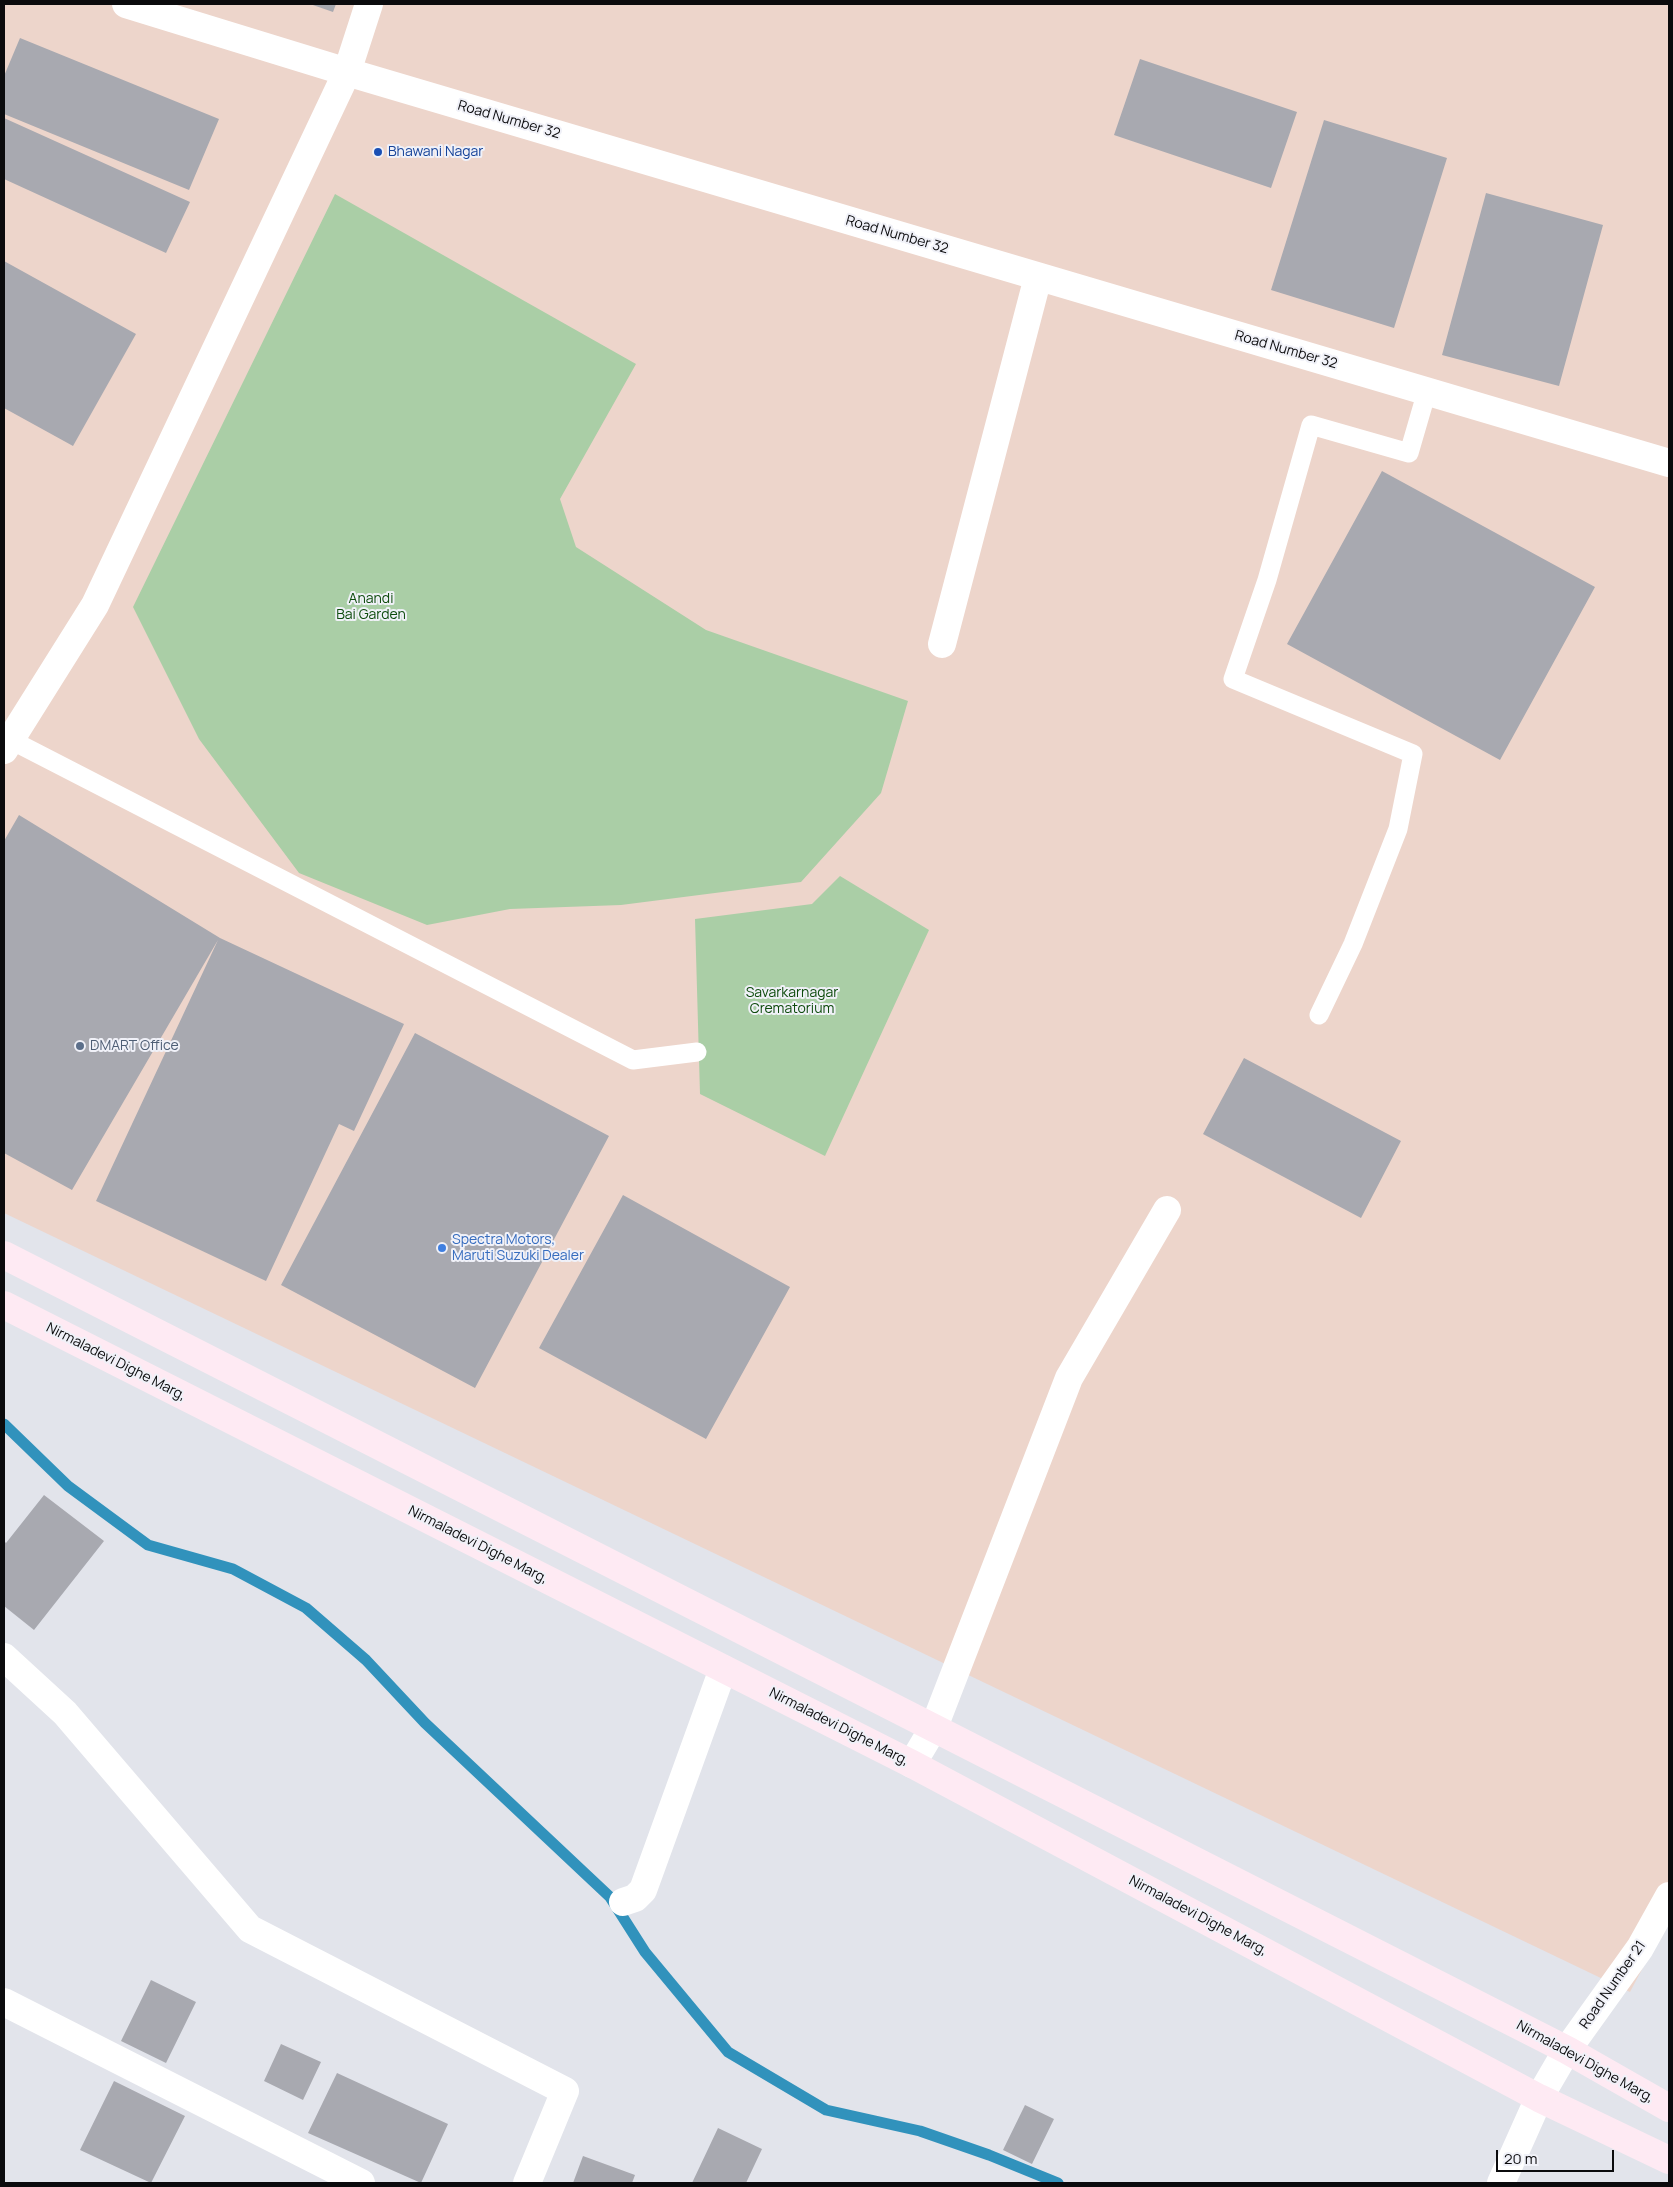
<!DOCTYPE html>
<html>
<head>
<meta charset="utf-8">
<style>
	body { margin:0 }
	#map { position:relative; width:1673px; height:2187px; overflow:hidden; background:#e2e4eb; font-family:Manrope,sans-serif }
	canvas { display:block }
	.frame { position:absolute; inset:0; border:5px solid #0b0b0d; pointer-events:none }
	.scale { position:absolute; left:1496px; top:2150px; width:118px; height:22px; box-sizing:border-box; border:2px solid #0b0b0d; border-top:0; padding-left:6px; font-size:15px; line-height:18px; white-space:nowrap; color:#0b0b0d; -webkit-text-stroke:4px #f0f1f8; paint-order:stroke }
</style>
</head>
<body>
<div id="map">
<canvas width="1673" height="2187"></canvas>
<div class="frame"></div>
<div class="scale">20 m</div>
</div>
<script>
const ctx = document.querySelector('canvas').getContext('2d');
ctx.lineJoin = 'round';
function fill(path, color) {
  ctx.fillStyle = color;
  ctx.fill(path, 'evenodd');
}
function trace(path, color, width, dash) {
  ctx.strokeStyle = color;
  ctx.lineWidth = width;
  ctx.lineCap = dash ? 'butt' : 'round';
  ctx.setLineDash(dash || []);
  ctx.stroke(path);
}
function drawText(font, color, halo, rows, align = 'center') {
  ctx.font = font + ' Manrope,sans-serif';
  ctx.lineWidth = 4;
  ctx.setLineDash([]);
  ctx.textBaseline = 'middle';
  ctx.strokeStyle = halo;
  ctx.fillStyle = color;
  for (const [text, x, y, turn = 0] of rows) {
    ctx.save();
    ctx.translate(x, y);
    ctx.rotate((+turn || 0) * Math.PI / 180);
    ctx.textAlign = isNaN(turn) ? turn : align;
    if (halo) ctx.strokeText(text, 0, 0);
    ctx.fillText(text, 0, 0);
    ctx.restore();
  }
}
fill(new Path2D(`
	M4,4h1665v1914l-39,74 -1626,-779z`), '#edd5cb');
fill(new Path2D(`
	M335,194l301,170 -76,135 16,48 130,83 202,71 -27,92 -80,89 -180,23 -111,4 -83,16 -128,-52 -100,-134 -66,-132z
	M840,876l89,54 -104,226 -125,-62 -5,-175 117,-15z`), '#aacea6');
trace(new Path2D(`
	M4,1424l64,62 80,59 85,24 73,39 60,52 59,63 185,174 35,55 83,100 98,58 94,21 69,24 69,28`), '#3192bc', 11);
fill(new Path2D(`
	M310,4h26l-3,8z
	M20,38l199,81 -30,71 -185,-76v-38z
	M1140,59l157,53 -26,76 -157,-53z
	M4,118l186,84 -24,51 -162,-74z
	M1324,120l123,38 -53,170 -123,-38z
	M1486,193l117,32 -44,161 -117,-31z
	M4,261l132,73 -63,112 -69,-38z
	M1382,471l213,116 -95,173 -213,-116z
	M19,815l201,123 184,86 -50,107 -15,-7 -73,157 -170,-80 122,-261 -146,250 -68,-37v-312z
	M415,1033l194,103 -134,252 -194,-103z
	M1244,1058l157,83 -40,77 -158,-84z
	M623,1195l167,92 -84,152 -167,-91z
	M44,1495l60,46 -70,89 -30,-24v-65l2,2z
	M151,1980l45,22 -30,61 -45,-22z
	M281,2044l40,18 -18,38 -39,-19z
	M337,2073l111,51 -27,59 -113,-50z
	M114,2081l71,35 -34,67 -71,-33z
	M1025,2105l29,14 -22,45 -29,-14z
	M718,2128l44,21 -16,34h-54z
	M583,2156l52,19 -3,8h-59z`), '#a8a9b0');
trace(new Path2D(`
	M11,740l622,320 64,-8
	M1319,1015l34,-71 45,-115 15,-75 -180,-75 34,-99 44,-155 98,28 18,-62`), '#fff', 19);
trace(new Path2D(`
	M126,4l221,68 1322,391
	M942,644l96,-367
	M4,1657l61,56 185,216 315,162 -38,92
	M912,1764l22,-37 135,-349 98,-168
	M623,1902l12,-4 8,-8 80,-221
	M4,2002l357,181
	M1501,2183l38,-85 28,-48 73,-102 29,-52`), '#fff', 28);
trace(new Path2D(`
	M4,750l91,-145 252,-533 22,-68`), '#fff', 28);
trace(new Path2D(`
	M4,1255l1563,795 102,58
	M4,1305l908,459 627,334 130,62`), '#feeaf3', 28);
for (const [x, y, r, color] of [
	[378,152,5,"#1a4fb4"],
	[80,1046,5,"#5c6f8a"],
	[442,1248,5,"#3f7fe0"]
]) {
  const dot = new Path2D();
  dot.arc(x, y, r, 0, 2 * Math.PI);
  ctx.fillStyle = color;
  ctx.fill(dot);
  trace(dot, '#f0f1f8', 2);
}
drawText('14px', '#0b0b0d', '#f0f1f8', [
	["Road Number 32",509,120,16],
	["Road Number 32",897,235,16],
	["Road Number 32",1286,350,16],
	["Nirmaladevi Dighe Marg,",116,1362,27],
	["Nirmaladevi Dighe Marg,",478,1545,27],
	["Nirmaladevi Dighe Marg,",839,1727,27],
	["Nirmaladevi Dighe Marg,",1198,1916,28],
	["Road Number 21",1613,1985,-55],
	["Nirmaladevi Dighe Marg,",1585,2062,29]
]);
drawText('14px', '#164399', '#f0f1f8', [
	["Bhawani Nagar",388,152]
], 'left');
drawText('14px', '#0d4b0c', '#f0f1f8', [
	["Anandi",371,599],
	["Bai Garden",371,615],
	["Savarkarnagar",792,993],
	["Crematorium",792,1009]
]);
drawText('14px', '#4e5e75', '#f0f1f8', [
	["DMART Office",90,1046]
], 'left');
drawText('14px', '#366cbe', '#f0f1f8', [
	["Spectra Motors,",452,1240],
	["Maruti Suzuki Dealer",452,1256]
], 'left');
</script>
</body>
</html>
